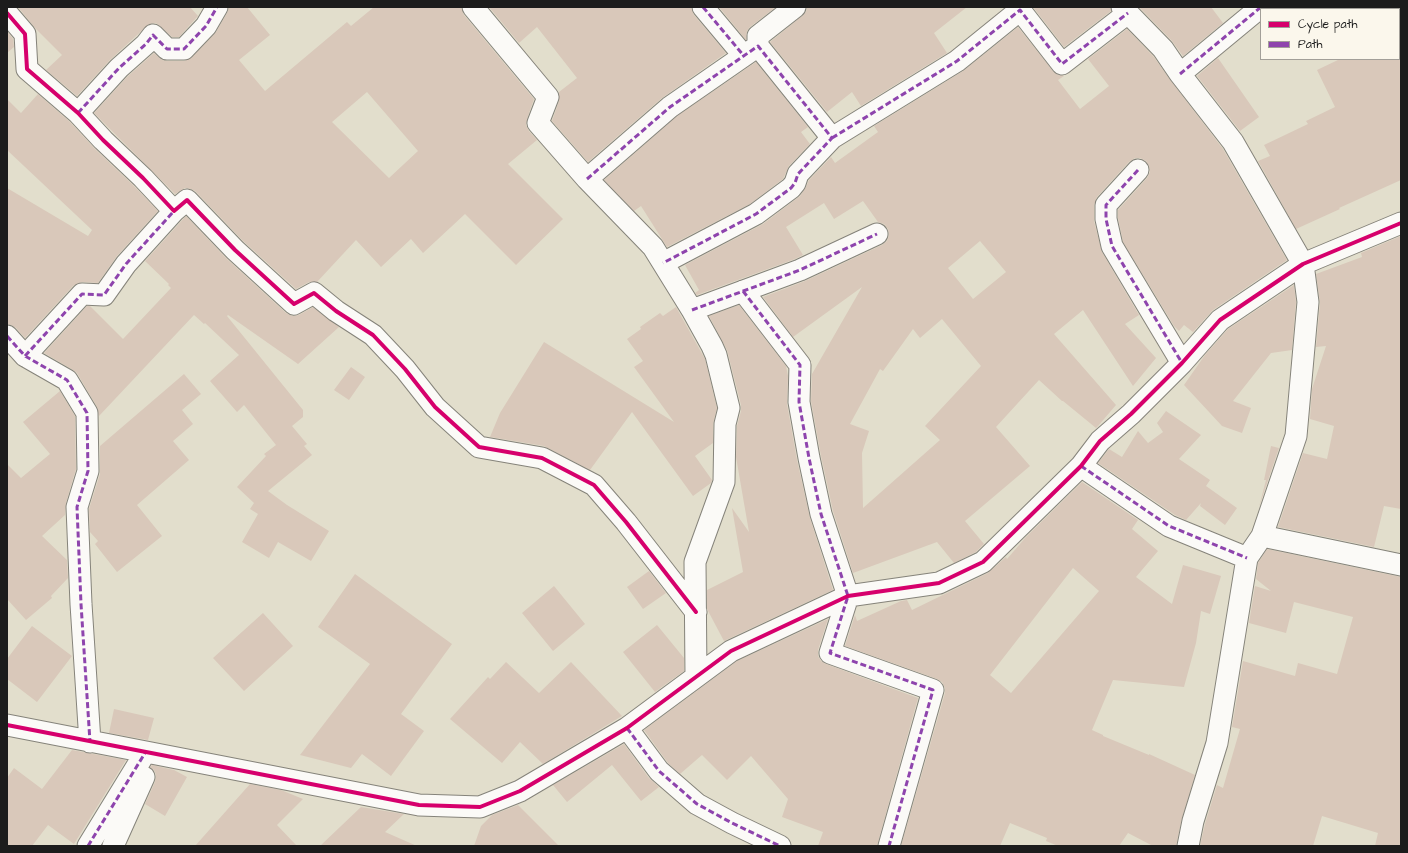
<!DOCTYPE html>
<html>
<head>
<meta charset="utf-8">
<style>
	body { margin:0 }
	#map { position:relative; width:1408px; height:853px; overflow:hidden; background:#e2decc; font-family:"Architects Daughter",sans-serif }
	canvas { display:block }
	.frame { position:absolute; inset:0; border:8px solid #1c1c1c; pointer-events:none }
	.legend { position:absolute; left:1260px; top:8px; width:140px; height:52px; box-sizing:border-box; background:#fbf7ec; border:1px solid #a29f99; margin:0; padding:5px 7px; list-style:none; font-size:12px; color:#1c1c1c }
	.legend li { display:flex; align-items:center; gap:8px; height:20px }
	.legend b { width:20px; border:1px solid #a29f99 }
</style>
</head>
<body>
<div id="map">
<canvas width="1408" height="853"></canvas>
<div class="frame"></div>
<ul class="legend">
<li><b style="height:5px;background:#d6006c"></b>Cycle path</li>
<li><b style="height:5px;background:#8e44ad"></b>Path</li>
</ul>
</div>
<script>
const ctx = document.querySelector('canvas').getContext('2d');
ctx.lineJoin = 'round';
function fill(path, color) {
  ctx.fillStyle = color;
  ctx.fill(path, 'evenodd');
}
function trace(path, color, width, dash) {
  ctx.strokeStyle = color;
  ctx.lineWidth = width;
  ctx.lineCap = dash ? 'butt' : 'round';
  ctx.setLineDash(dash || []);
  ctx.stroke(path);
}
fill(new Path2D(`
	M18,7h172l8,9 -19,21h-7l-11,-10 -5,-4 -7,1 -39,36 -33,36 -31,-26 16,-15 -27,-27z
	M229,7h18l23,28 -31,25 26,31 82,-69 4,4 23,-19h87l3,8 70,84 -7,20 -1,6 3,6 8,9 -29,24 55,55 -47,46 -51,-51 -42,39 -12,-14 -30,28 -25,-27 -39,42h-8l-13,7 -53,-48 -48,-50 -4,-2 -6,-1 -10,6 -81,-81 33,-36 27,-24 8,7 5,1h17l8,-4 24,-25 11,-19zM367,92l51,59 -29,27 -57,-56z
	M489,7h202l3,8 32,38 -64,45 -74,64 -36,-41 7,-20v-9l18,-14 -40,-51 -18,16z
	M719,7h57l-26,20 -3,4 -1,9z
	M807,7h160l-33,26 13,20 -86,53 -9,-14 -25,20 -57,-70 32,-26 4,-4z
	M1033,7h77l1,4 -47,36z
	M1139,7h72l12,16 -40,33 -11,-15z
	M1018,27l35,44 5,4 6,1 -6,4 22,29 29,-23 -21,-27 39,-30 27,28 17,24 52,68 64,111 -74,50 -20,22 -9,-7 -5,6 -5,-5 -51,-84 -5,-24v-8l29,-32 3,-6 -1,-6 -3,-5 -6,-3h-5l-6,4 -32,35 -3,8v16l8,31 37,63 -14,9 31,34 -23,28 -50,-76 -29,24 62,71 -18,21 -2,2 -33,-27h-1l-23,-21 -43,47 34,39 -65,55 19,23 -8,8 -22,11 -17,-21 -84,31 -20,-62 -12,-55 -10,-55 1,-27 50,-87 -69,50 -30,-40 42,-16 77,-36 5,-4 2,-6 -1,-6 -4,-5 -6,-2 -15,-21 -29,18 -10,-16 -38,24 17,28 -8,4 -98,36 -2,-2 4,-3 -14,-25 78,-41 37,-28 6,-9 3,-7 22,-23 4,6 43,-31 -4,-6 89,-55zM980,241l26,31 -33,27 -25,-31zM942,319l39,47 -56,60 15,14 -77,68 -1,-55 7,-22 -19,-7 30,-55 3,2 30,-42 7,9z
	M7,31l6,8 1,8 -7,6z
	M1401,48v132l-62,28 1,1 -44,20 -38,-68 12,-5 -6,-11 44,-21 -2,-3 29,-14 -18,-37 23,-11h59v-10z
	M1218,58l41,59 -19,14 -43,-55z
	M756,62l52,65 -7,5 9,12 -21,22 -6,13 -33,25 -83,43 -26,-41 -7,5 -30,-31 73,-64z
	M38,94l32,28 25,27 39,37 24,25 -41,45 -19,27 -16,-1 -9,4 -48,52 -9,-10 -5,-3 -4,-1v-136l81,48 4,-6 -85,-80v-51l14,14z
	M186,216l41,43 59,54 6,3 7,-1 14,-8 26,20 -41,37 -70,-49 -1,1 76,94v7l-11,9 15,18 -3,2 8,9 -44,36 19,14 42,26 -18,30 -33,-19 -9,16 -27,-16 16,-28 -8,-5 4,-6 -17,-16 29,-31 -2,-2 12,-9 -32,-40 -7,7 -27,-31 29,-26 -34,-32 -1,1 -10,-9 -95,101 -2,-9 -20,-34 -4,-3 -29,-17 43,-47h3l33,33 48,-51 -3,-3 1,-1 -24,-23z
	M1401,236v273l-17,-3 -10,41 -96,-20 25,-74 24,6 7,-33 -24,-7 2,-30 14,-43 -10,1 4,-44 -4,-29 46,-17 -1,-4z
	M1294,285l2,17 -4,48 -21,3 -38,48 18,7 -9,25 -20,-7 -38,-41 21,-30 23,-26z
	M739,305l47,61 2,10 -1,28 10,56 13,58 23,72 -109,51 -17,-32v-19l36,-18 -11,-64 17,24 -13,-75 1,-31 4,-15v-6l-14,-55 -18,-34z
	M676,307l29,52 12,49 -4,16v19l-18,13 17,24 -1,3 -18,13 -61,-84 -42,58 -46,-24 -54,-9 10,-24 44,-71 130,80 -40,-55 9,-6 -16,-22 14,-10 -1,-2 20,-14 3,3z
	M351,367l14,10 -16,23 -15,-10z
	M184,374l17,20 -19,16 11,14 -20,17 16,19 -52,45 25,31 -45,36 -22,-28 3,-3 -8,-9 -1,-23 11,-35v-28z
	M60,391l15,25 1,53 -10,34 -1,12 -23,21 25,24 1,18 -17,18 1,2 -26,22 -19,-21v-135l14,14 29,-24 -27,-32z
	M1166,411l35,24 -22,24 31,21 -4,6 31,22 -12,17 -25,-19 1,-3 -15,17 -11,-5 -77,-52 11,-14 13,8 16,-26 10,12 15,-11 -6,-9z
	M1271,446l8,2 -20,59 7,-27h-2z
	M1082,482l56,38 -6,9 26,22 -22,26 36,27 11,-39 38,11 -11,38 -9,-3 -5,32 -12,44 -71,-7 -21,50 11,5v1l46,19v-1l46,21 -13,43 -6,28h-23l-25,-13 -9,13h-61l-12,-5 1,-3 -37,-15 -10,23h-99l44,-153v-5l-3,-6 -5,-3 -92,-33 10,-31 2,6 44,-20 6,-1 5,10 76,-37 18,-16 1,2 19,-22zM1073,568l26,23 -88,102 -21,-18z
	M1267,549l134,28v269h-26l3,-13 -56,-17 -9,30h-113l5,-22 12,-39 6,3 17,-59 -8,-2 11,-66 52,15 3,-13 39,11 16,-57 -59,-15 -8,31 -37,-10 6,-37 16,5 -15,-12 2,-16z
	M649,571l17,22 -23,16 -16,-22z
	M355,574l97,70 -51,70 23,17 -33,45 -29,-22 -11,14 -51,-13 70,-91 -52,-37z
	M554,586l31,38 -32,27 -31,-38z
	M263,613l30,33 -49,45 -31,-33z
	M828,619l-10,31v6l3,5 5,3 92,34 -41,148h-59l5,-14 -41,-15 6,-18 -37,-43 -24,24 -25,-25 -22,19 -12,-11 -24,-33 93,-69z
	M657,625l27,33v13l-29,21 -32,-40z
	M32,626l40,30 -35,46 -30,-23v-20z
	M506,662l33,31 32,-31 51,54 -79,48 -23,-22 -18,21 -52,-44 38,-42 2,2z
	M114,709l40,9 -6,22 -39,-7z
	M624,744l25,34 10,9 -18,14 -29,-36 -45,37 -14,-17z
	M72,750l54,10 -52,84 -26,-19 -16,21h-25v-68l7,-10 28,21z
	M152,765l22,5 13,7 -22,39 -20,-12 10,-22 1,-7 -2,-5 -4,-3z
	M250,784l31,6 22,9 -26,26 20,21h-102z
	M518,805l41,41h-85l7,-20 11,-11z
	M361,807l43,7 -19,18 32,14h-97z`), '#d9c8ba');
const street = new Path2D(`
	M473,7l75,90 -10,26 49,56 66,68 39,63 20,36 4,9 13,53 -4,16 -1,58 -29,80 1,114
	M703,7l41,49
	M1122,7l41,42 17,25 53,68 70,122 5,38 -12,134 -34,100 -15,22 -30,185 -24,78 -5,25
	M7,13l18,21 2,35 51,44 25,27 40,38 31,33 13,-11 48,50 59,54 20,-11 22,18 37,24 32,34 30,38 44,40 63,11 52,27 32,37 70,90
	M1180,74l81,-67
	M78,113l41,-45 27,-24 7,-9 14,14h17l22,-23 11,-19
	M832,138l125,-77 63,-51 42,54 66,-51
	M1138,170l-32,35v14l6,27 70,117
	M587,179l83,-72 88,-61
	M663,263l93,-49 35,-26 4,-5 3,-9 34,-36 -74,-92v-10l37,-29
	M743,291l57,74 -1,37 10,56 12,56 27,82 -18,57 103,37 -44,156
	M692,310l108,-40 77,-36
	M7,336l18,20 42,24 20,33 1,58 -11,36 4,97 9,138
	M25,356l57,-62 22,1 22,-31 48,-53
	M1081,466l88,60 78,32
	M1262,536l139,29
	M7,725l412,80 61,2 40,-16 107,-63 104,-77 117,-55 91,-13 44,-21 98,-96 19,-25 31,-27 51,-51 38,-43 83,-56 98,-41
	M627,728l32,43 38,33 35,19 48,23
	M88,846l57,-93
	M113,846l31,-69`);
trace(street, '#85837a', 23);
trace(street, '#fbfaf7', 21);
trace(new Path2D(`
	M703,7l41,49
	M1180,74l81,-67
	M78,113l41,-45 27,-24 7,-9 14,14h17l22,-23 11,-19
	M832,138l125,-77 63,-51 42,54 66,-51
	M1138,170l-32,35v14l6,27 70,117
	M587,179l83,-72 88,-61 74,92 -34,36 -3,9 -4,5 -35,26 -93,49
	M743,291l57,74 -1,37 10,56 12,56 27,82 -18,57 103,37 -44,156
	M692,310l108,-40 77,-36
	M7,336l18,20 42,24 20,33 1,58 -11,36 4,97 9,138
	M25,356l57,-62 22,1 22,-31 48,-53
	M1081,466l88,60 78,32
	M627,728l32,43 38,33 35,19 48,23
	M88,846l57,-93`), '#8e44ad', 3, [6, 3]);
trace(new Path2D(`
	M7,13l18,21 2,35 51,44 25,27 40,38 31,33 13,-11 48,50 59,54 20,-11 22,18 37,24 32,34 30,38 44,40 63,11 52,27 32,37 70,90
	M7,725l412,80 61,2 40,-16 107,-63 104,-77 117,-55 91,-13 44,-21 98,-96 19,-25 31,-27 51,-51 38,-43 83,-56 98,-41`), '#d6006c', 4);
</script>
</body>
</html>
